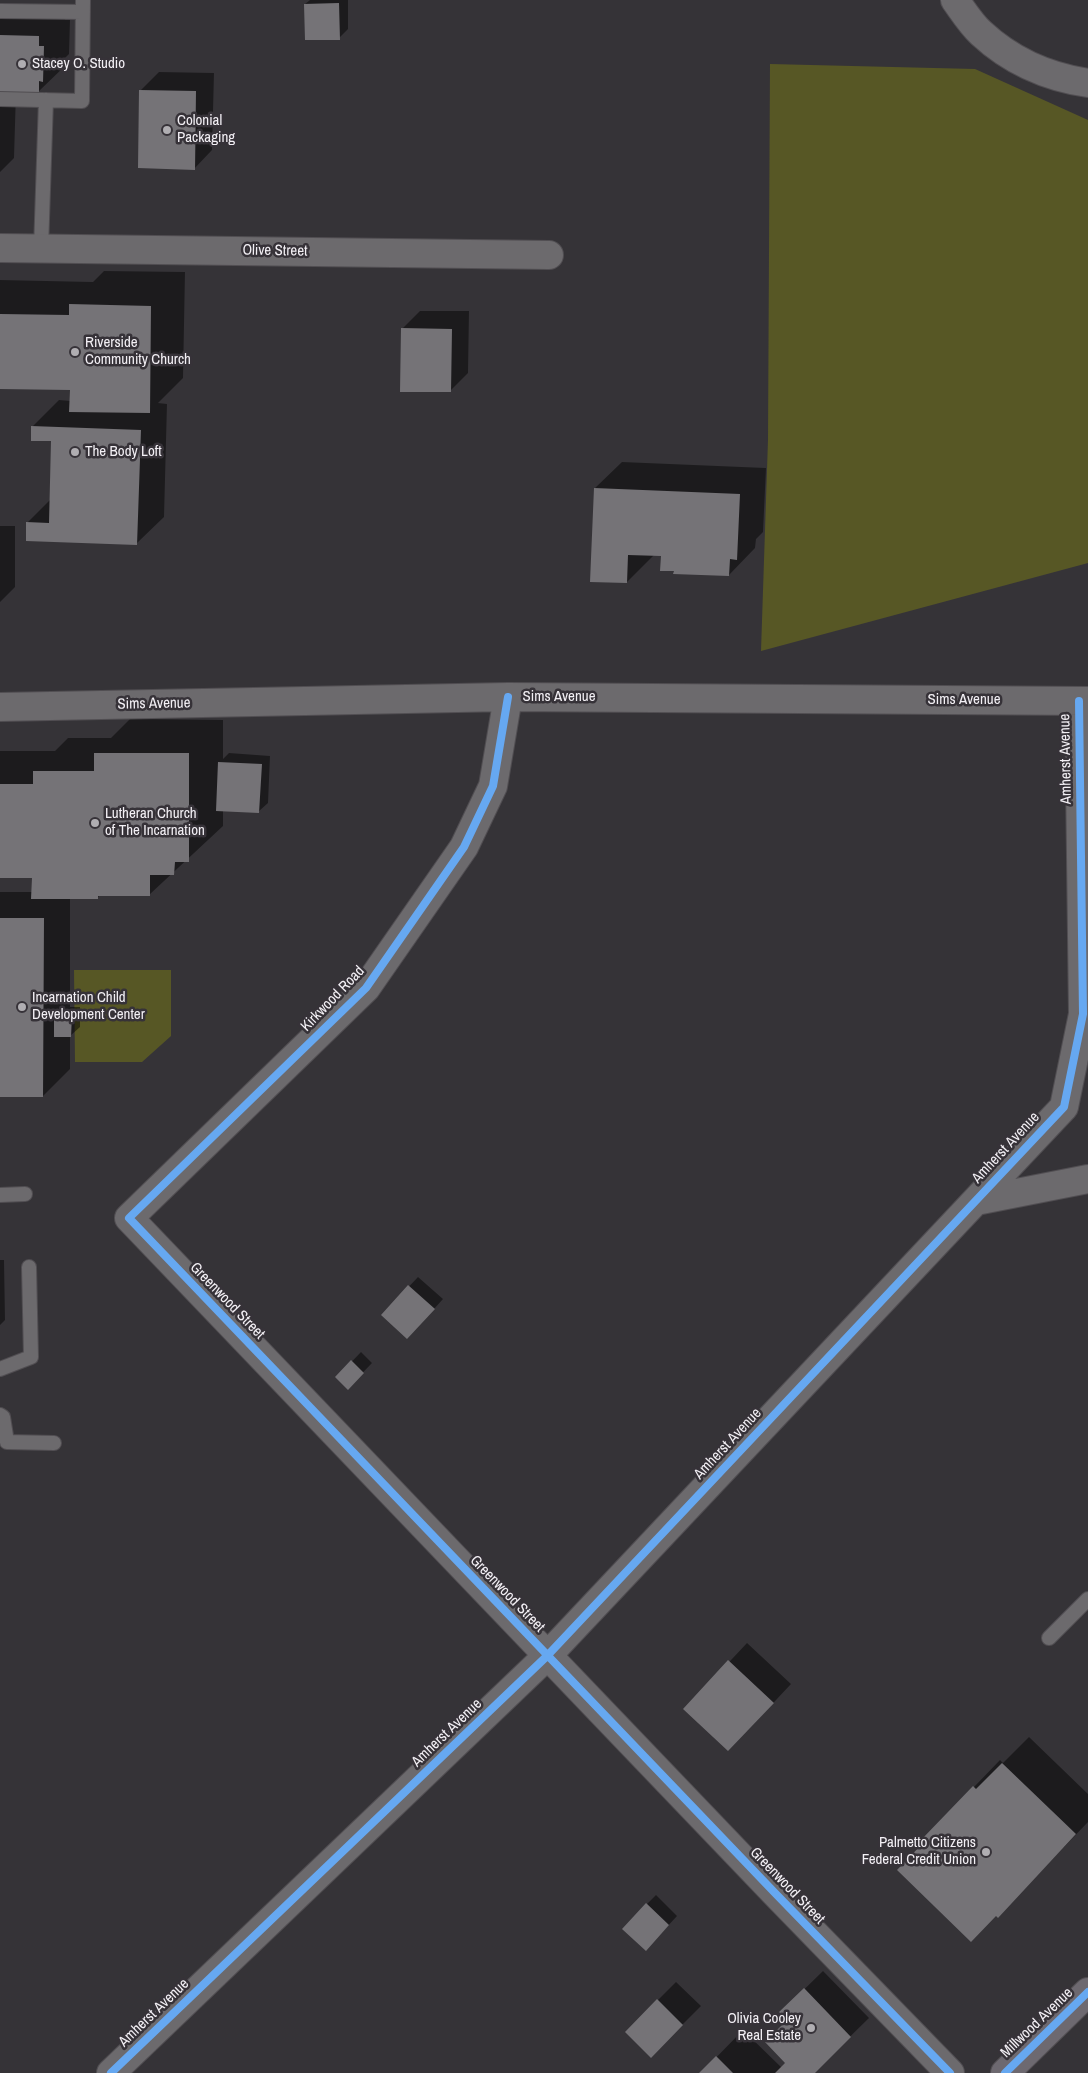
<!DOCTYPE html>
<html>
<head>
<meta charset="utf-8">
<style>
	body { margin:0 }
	canvas { display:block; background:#353337 }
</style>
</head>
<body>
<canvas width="1088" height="2073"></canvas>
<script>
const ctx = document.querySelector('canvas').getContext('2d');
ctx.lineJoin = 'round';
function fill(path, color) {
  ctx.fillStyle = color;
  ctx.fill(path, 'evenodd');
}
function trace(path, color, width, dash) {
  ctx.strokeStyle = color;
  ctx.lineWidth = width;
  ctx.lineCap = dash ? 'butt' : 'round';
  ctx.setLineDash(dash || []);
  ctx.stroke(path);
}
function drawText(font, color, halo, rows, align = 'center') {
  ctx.font = font + ' "Archivo Narrow",sans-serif';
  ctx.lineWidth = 5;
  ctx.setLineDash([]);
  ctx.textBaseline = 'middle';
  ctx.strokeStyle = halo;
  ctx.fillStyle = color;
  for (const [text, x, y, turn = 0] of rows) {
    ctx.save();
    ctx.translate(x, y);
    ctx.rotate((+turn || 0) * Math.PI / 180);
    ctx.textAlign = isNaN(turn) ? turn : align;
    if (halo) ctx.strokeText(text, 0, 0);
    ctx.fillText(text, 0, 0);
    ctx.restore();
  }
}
fill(new Path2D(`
	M770,64l205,5 113,51v443l-327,88 7,-211z
	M74,970h97v66l-29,26h-67z`), '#575725');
fill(new Path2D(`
	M310,0h38v29l-9,9 -34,-34z
	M0,8l66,2 -1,10h5l-1,34 -4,4v8l-27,26h-22l-2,66 -14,14z
	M159,72l55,1 -2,77 -18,19 -53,-79z
	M104,271l81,1 -2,106 -25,25 9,1 -3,113 -27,26 -110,-20 23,-23 2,-60 -20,-13 27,-27 12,1v-12l-71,-1v-108l93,2z
	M420,311h49l-1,62 -18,18 -48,-62z
	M622,462l144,6 -3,64 -7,7 -1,9 -26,27 -54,-5 -13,-15h-8l-27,27 -32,-94z
	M0,526h15v61l-15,15z
	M130,719l93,1v39l6,-6 41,3 -2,47 -10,9 -35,-2v16l-74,69h-49l-3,3h-27v109h10v20l-10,9v33l-27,27 -43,-1v-203h33v-16h-33v-125h55l13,-13h43zM70,1014h8v2h-8z
	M0,1260h4l1,60 -5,5z
	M418,1277l25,22 -27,30 -34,-14z
	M361,1352l11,11 -24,25 -11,-11z
	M747,1643l44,41 -44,47 -62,-22z
	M1029,1737l59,57v28l-90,94 -75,-76 77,-80 3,3z
	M656,1895l21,21 -23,25 -7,-37z
	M823,1971l46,47 -56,55h-112l42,-43 39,38 5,-5 2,-43 -8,-8z
	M676,1982l25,24 -50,50 -25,-24z`), '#0007');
fill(new Path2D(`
	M339,3l1,37h-35l-1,-36z
	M0,35l39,1v10h5l-1,36 -4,-1v13l-39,-1z
	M139,90l57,1 -1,79 -57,-2z
	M69,304l82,2 -1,107 -81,-1 1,-22 -70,-1v-75l69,1z
	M401,328l51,1 -1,63h-51z
	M31,426l110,4 -4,115 -111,-4v-19l23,1 2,-82h-20z
	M594,488l146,6 -3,66 -7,-1 -1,17 -56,-2 1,-3h-14l1,-15 -33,-1 -1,28 -37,-1z
	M94,753h95v109h-14l-1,13h-24v21h-52v3h-67l1,-21h-32v-94h33v-13h61z
	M218,762l44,2 -3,49 -43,-2z
	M0,918h44l-1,179h-43z
	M54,1015h18l-1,22h-17z
	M408,1285l27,24 -28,30 -26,-24z
	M351,1360l13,13 -16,17 -13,-13z
	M728,1660l46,43 -46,48 -45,-42z
	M1002,1763l74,71 -78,84 -2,-2 -25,26 -74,-72 27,-28 -3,-2 52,-54 3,3z
	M646,1903l23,22 -23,26 -24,-22z
	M804,1988l47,49 -36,36h-40l10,-10 -20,-21 22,-22 -8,-8z
	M657,1999l26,26 -32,33 -26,-26z
	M716,2056l17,17h-34z`), '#757377');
const lane = new Path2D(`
	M0,11l83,1
	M0,99l82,2 1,-101
	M41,249l5,-149
	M0,1195l25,-1
	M0,1369l31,-12 -2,-90
	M0,1415l3,2 4,25 47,1
	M1049,1638l39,-39`);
const street = new Path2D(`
	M955,0c8,11 16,24 26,33 30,28 67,44 107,50
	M0,248l549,7
	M508,697l-15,89 -29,61 -98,141 -237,230 646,675 175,180
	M0,707l508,-10 580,4
	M976,1201l112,-22
	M111,2073l436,-417 517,-549 19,-93 -4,-313`);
const primary = new Path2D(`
	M1005,2073l83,-81`);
trace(lane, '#514e52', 16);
trace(street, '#514e52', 30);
trace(primary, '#514e52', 30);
trace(lane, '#6c6a6d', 14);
trace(street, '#6c6a6d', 28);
trace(primary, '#6d6970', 28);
trace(new Path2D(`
	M508,697l-15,89 -29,61 -98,141 -237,230 646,675 175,180
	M111,2073l436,-417 517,-549 19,-93 -4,-313
	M1005,2073l83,-81`), '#66a8f1', 8);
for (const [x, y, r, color] of [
	[22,64,5,"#b0aeb2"],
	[167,130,5,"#b0aeb2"],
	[75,352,5,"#b0aeb2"],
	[75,452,5,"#b0aeb2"],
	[95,823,5,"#b0aeb2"],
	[22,1007,5,"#b0aeb2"],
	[986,1852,5,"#b0aeb2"],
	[811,2028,5,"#b0aeb2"]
]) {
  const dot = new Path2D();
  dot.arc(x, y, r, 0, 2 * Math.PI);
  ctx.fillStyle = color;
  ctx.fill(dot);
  trace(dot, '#363238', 2);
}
drawText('15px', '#f3f0f5', '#363238', [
	["Stacey O. Studio",32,64],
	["Colonial",177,121],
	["Packaging",177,138],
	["Riverside",85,343],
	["Community Church",85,360],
	["The Body Loft",85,452],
	["Lutheran Church",105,814],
	["of The Incarnation",105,831],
	["Incarnation Child",32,998],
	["Development Center",32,1015],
	["Palmetto Citizens",976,1843,"right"],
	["Federal Credit Union",976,1860,"right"],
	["Olivia Cooley",801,2019,"right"],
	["Real Estate",801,2036,"right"]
], 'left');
drawText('15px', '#f3f0f5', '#363238', [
	["Olive Street",275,251,1],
	["Sims Avenue",559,697],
	["Sims Avenue",964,700],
	["Sims Avenue",154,704,-1],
	["Amherst Avenue",1066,759,-91],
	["Kirkwood Road",333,999,-46],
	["Amherst Avenue",1006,1148,-47],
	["Greenwood Street",227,1301,46],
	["Amherst Avenue",728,1444,-47],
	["Greenwood Street",507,1594,46],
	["Amherst Avenue",447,1733,-44],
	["Greenwood Street",787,1886,46],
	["Amherst Avenue",154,2013,-44],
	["Millwood Avenue",1037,2023,-44]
]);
</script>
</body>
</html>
